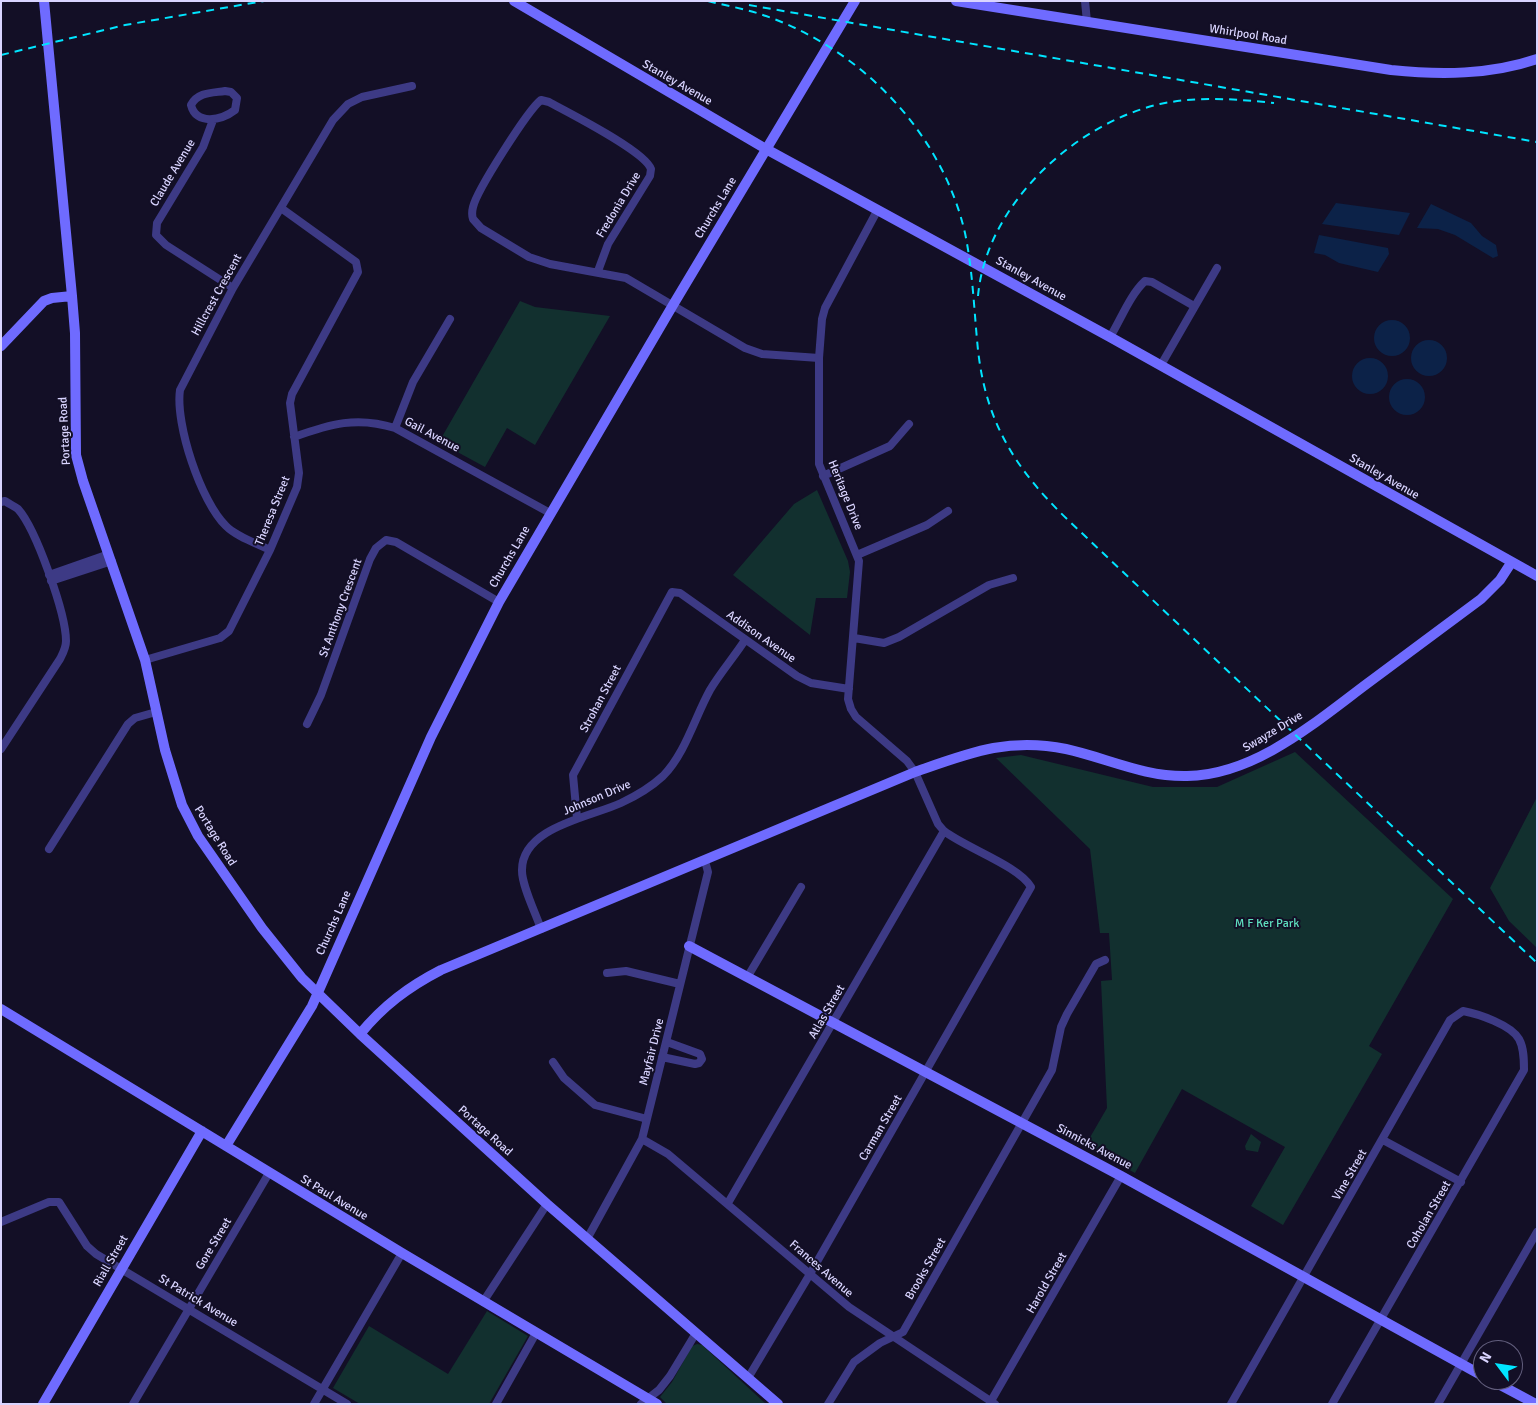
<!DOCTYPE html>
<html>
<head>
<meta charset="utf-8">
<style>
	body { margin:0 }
	#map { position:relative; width:1538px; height:1405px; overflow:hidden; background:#130f26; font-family:Signika,sans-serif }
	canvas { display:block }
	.frame { position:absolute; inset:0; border:2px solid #d9d4ff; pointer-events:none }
	.north { position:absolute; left:1473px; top:1340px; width:50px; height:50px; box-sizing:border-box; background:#130f26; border:1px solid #625e7d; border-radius:50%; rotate:301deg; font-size:14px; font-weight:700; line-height:20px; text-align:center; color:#d9d4ff }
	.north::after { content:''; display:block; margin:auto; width:18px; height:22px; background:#00e5ff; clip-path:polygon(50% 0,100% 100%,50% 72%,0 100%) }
</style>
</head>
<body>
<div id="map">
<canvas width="1538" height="1405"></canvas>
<div class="frame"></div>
<div class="north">N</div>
</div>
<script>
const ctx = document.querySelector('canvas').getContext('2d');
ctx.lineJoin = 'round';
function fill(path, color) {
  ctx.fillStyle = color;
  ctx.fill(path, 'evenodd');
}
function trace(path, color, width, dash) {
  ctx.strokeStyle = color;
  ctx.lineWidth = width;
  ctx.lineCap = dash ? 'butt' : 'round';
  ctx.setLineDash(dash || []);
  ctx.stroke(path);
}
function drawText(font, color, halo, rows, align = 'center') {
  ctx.font = font + ' Signika,sans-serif';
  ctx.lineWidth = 4;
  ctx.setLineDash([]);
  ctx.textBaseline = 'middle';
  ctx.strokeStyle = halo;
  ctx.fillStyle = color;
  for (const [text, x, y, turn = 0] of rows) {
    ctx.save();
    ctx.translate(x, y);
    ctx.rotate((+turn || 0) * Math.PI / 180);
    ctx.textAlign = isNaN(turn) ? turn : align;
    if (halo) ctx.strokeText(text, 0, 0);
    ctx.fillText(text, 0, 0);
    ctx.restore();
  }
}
fill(new Path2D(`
	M520,301l15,6 75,9 -75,129 -28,-17 -22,39 -46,-25z
	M817,490l31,71 2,11 -3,26h-31l-6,37 -77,-60 61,-71z
	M1295,752l158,147 -84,147 13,8 -99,171 -32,-19 34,-59 -103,-58 -47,84 -50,-27 22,-38 -6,-127 11,-1 -3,-47h-9l-10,-84 -94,-91 25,-3 132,32h64z
	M1537,797v151l-28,-27 -19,-33z
	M1251,1134l10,8 -3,10 -12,-2 -1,-4z
	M487,1311l41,25 -39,68h-129l-27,-16 36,-62 79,48z
	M697,1344l5,1 64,59h-99l-7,-7 12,-15 20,-36z`), '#12302f');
fill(new Path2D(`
	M1336,203l74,10 -11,22 -77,-11z
	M1431,204l40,19 11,13 14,9 2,11 -5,2 -38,-23 -17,-6 -21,-1z
	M1319,235l69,13 1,6 -11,18 -39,-9 -14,-8 -11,-2z
	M1374 338a18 18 0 1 1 36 0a18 18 0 1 1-36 0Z
	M1411 358a18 18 0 1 1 36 0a18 18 0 1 1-36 0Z
	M1352 376a18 18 0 1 1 36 0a18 18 0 1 1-36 0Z
	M1389 397a18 18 0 1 1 36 0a18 18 0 1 1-36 0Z`), '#0c2248');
trace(new Path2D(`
	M1085,1l2,21
	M225,91l6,1 6,6 -2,12c-13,10 -39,16 -44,-5 7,-13 21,-12 34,-14z
	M213,120l-10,27 -46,76 -1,12 10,10 67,43
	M598,271l10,-27 42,-68 1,-7c-6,-18 -82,-56 -102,-67l-8,-2c-13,10 -64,90 -68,107 -1,4 -1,9 0,12l8,9 48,29 21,7 76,14 119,70 17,6 57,4
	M1110,337c11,-18 20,-42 35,-56l7,1 42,24
	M1161,365l56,-97
	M395,428l18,-46 37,-63
	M294,437c36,-13 63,-21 101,-9l155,85
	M823,476l67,-30 19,-22
	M1,502l4,-1c4,3 9,5 13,8 18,20 48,105 48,132 0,7 -3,12 -6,18l-59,90
	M270,550c-14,-7 -33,-13 -44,-24 -25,-24 -51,-102 -46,-136l53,-102 100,-168 15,-16 14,-7 50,-11
	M857,555l70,-30 21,-14
	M49,575l60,-21
	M51,581l61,-20
	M854,638l30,5 15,-6 90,-52 24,-7
	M145,660l75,-22 9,-7 41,-81 27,-63 2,-14 -9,-70 2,-9 66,-122 -2,-10 -75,-54
	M307,724l14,-29 49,-136 6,-11 10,-8 10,2 103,60
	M577,818l-4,-43 99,-183 8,1 117,83 14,7 38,6
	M49,849l79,-125 7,-6 21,-6
	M541,929c-5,-15 -19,-43 -19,-58 -1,-44 69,-54 99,-68 15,-7 30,-16 42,-27 22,-22 32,-59 47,-86 10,-17 24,-33 35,-50
	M607,973l19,-2 54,13
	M748,976l53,-89
	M662,1057l33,7 4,-1 3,-4 -2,-5 -33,-12
	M553,1062l11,16 31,27 52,14
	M642,1139l26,15 181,153 146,97
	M1383,1140l78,42
	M728,1203l216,-372
	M1,1222l48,-20h10l28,44 9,8 251,150
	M587,1239l55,-100 66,-267 -3,-11
	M483,1302l64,-98
	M748,1378l62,-104 221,-387c-12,-21 -65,-39 -87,-56l-6,-7 -23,-52 -8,-11 -51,-44 -5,-8 -3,-10 11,-138 -40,-97v-106l3,-39 3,-11 52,-97
	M991,1401l130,-225
	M133,1404l136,-231
	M314,1404l88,-151
	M496,1404l40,-71
	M641,1404l18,-14 11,-14 26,-43
	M828,1404l26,-42 26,-19 23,-11 149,-262 9,-43 6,-13 29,-50 9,-4
	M1231,1404l219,-384 13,-9c16,3 48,14 56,28 5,9 5,21 5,31l-192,334
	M1438,1404l99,-172`), '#3d3a85', 8);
trace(new Path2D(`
	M44,1l28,295 3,37 1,122 7,26 62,179 20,90 17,55 16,31 64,92 40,50 58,56 187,170 231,200
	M514,1l252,148 344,188 427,239
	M956,1l435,69c49,5 99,5 146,-11
	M1,346l43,-45 8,-3 20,-2
	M689,946l432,230 362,200
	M1,1009l401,244 255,151
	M360,1034c23,-28 48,-47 81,-64l474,-198c54,-19 93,-35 151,-23 41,9 78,28 121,27 70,-1 132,-57 185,-96 36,-27 73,-54 109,-81l19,-19 11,-17
	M226,1146l86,-140 119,-269 68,-135 174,-297 182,-304
	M1491,1380l45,24
	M43,1404l159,-273`), '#6f6bff', 10);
trace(new Path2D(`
	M708,1c19,5 39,8 58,15 96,34 176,117 199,217 8,39 9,78 13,117 8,73 38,120 90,170l469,443
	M749,5l788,137
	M1,55l124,-30 139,-24
	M978,296c8,-91 96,-172 182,-192 38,-8 76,-5 114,-1`), '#00e5ff', 2, [8, 6]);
drawText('12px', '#d9d4ff', '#130f26', [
	["Whirlpool Road",1248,35,9],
	["Stanley Avenue",677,83,30],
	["Claude Avenue",173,173,-59],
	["Fredonia Drive",619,205,-59],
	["Churchs Lane",716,208,-59],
	["Stanley Avenue",1031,279,29],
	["Hillcrest Crescent",217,295,-61],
	["Portage Road",65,431,-93],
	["Gail Avenue",432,435,28],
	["Stanley Avenue",1384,477,30],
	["Heritage Drive",845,495,68],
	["Theresa Street",273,511,-68],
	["Churchs Lane",510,557,-60],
	["St Anthony Crescent",341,608,-70],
	["Addison Avenue",761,637,35],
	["Strohan Street",601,699,-62],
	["Swayze Drive",1273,732,-31],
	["Johnson Drive",597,798,-23],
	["Portage Road",215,836,58],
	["Churchs Lane",334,923,-66],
	["Atlas Street",827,1012,-60],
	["Mayfair Drive",652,1052,-76],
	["Carman Street",881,1128,-60],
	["Portage Road",485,1131,42],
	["Sinnicks Avenue",1094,1147,28],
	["Vine Street",1350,1175,-60],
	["St Paul Avenue",334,1198,31],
	["Coholan Street",1429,1215,-60],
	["Gore Street",214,1244,-59],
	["Riall Street",111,1261,-60],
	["Frances Avenue",821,1269,41],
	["Brooks Street",926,1269,-60],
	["Harold Street",1047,1283,-60],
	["St Patrick Avenue",198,1301,31]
]);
drawText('12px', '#5fe0c0', '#130f26', [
	["M F Ker Park",1267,924]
]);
</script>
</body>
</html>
